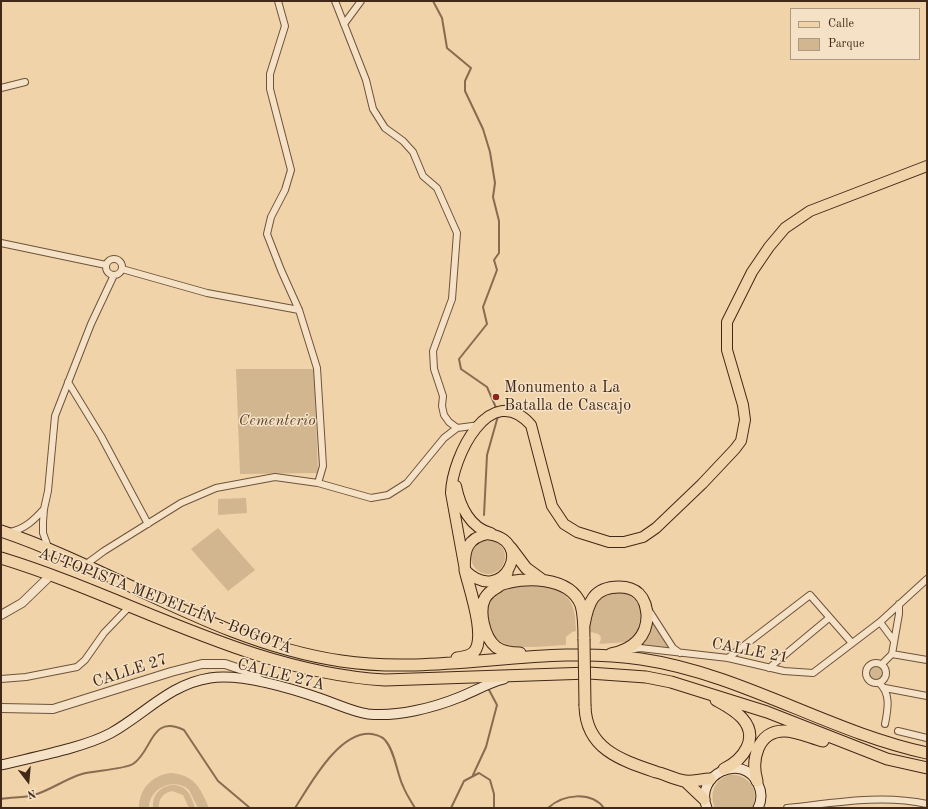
<!DOCTYPE html>
<html>
<head>
<meta charset="utf-8">
<style>
	body { margin:0 }
	#map { position:relative; width:928px; height:809px; overflow:hidden; background:#f0d3a8; font-family:"Old Standard TT",serif }
	canvas { display:block }
	.frame { position:absolute; inset:0; border:2px solid #422817; pointer-events:none }
	.legend { position:absolute; left:790px; top:8px; width:130px; height:52px; box-sizing:border-box; background:#f5e2c6; border:1px solid #ad9880; margin:0; padding:5px 7px; list-style:none; font-size:12px; color:#422817 }
	.legend li { display:flex; align-items:center; gap:8px; height:20px }
	.legend b { width:20px; border:1px solid #ad9880 }
	.north { position:absolute; left:8px; top:761px; width:40px; height:40px; -webkit-text-stroke:3px #f5e2c6; paint-order:stroke; rotate:164deg; font-size:11px; font-weight:700; line-height:16px; text-align:center; color:#422817 }
	.north::after { content:''; display:block; margin:auto; width:14px; height:18px; background:#422817; clip-path:polygon(50% 0,100% 100%,50% 72%,0 100%) }
</style>
</head>
<body>
<div id="map">
<canvas width="928" height="809"></canvas>
<div class="frame"></div>
<ul class="legend">
<li><b style="height:5px;background:#f0d3a8"></b>Calle</li>
<li><b style="height:11px;background:#d2b68f"></b>Parque</li>
</ul>
<div class="north">N</div>
</div>
<script>
const ctx = document.querySelector('canvas').getContext('2d');
ctx.lineJoin = 'round';
function fill(path, color) {
  ctx.fillStyle = color;
  ctx.fill(path, 'evenodd');
}
function trace(path, color, width, dash) {
  ctx.strokeStyle = color;
  ctx.lineWidth = width;
  ctx.lineCap = dash ? 'butt' : 'round';
  ctx.setLineDash(dash || []);
  ctx.stroke(path);
}
function drawText(font, color, halo, rows, align = 'center') {
  ctx.font = font + ' "Old Standard TT",serif';
  ctx.lineWidth = 3;
  ctx.setLineDash([]);
  ctx.textBaseline = 'middle';
  ctx.strokeStyle = halo;
  ctx.fillStyle = color;
  for (const [text, x, y, turn = 0] of rows) {
    ctx.save();
    ctx.translate(x, y);
    ctx.rotate((+turn || 0) * Math.PI / 180);
    ctx.textAlign = isNaN(turn) ? turn : align;
    if (halo) ctx.strokeText(text, 0, 0);
    ctx.fillText(text, 0, 0);
    ctx.restore();
  }
}
fill(new Path2D(`
	M236,369h78l4,104 -78,1z
	M246,498l1,15 -29,2v-16z
	M218,528l37,42 -27,21 -37,-42z
	M471 557a17 17 0 1 1 34 0a17 17 0 1 1-34 0Z
	M535,584c33,8 40,13 41,47l-4,1 -6,5v8c-39,2 -88,13 -77,-46l20,-12z
	M628,592l11,9 4,17 -3,14 -12,10 -29,2c6,-10 -3,-11 -10,-12l2,-25 13,-14z
	M652,621l15,25 -1,2 -25,-3z
	M869 673a7 7 0 1 1 14 0a7 7 0 1 1-14 0Z
	M171,773c23,2 30,15 38,35h-11l-9,-18c-15,-13 -40,-2 -40,18h-10c0,-19 13,-33 32,-35z
	M729,775c19,-2 32,16 23,33h-37c-6,-14 -1,-28 14,-33z
	M172,785c15,0 19,10 23,23h-6l-6,-13 -11,-4c-9,2 -14,8 -13,17h-6c-1,-13 6,-21 19,-23z`), '#d2b68f');
trace(new Path2D(`
	M433,1l9,17 5,30 24,20 -6,13v10l18,38 7,23 5,31 -2,14 6,24v32l-5,7 3,10 -14,37 4,17 -28,35 2,10 26,18 10,23
	M484,515l3,-60 11,-39
	M473,775l13,-28 11,-42 -9,-17
	M1,799c11,-2 23,-1 33,-4 17,-5 31,-16 48,-21 11,-3 43,-5 51,-10 20,-13 17,-50 51,-34l34,51 32,27
	M295,808c15,-23 44,-78 77,-74 5,1 10,2 13,6 10,11 12,34 18,46 3,8 8,15 12,22
	M451,808l13,-27 15,-8 11,7 4,14v14
	M548,808c15,-14 43,-17 56,0`), '#876c51', 2);
const minor = new Path2D(`
	M278,1l7,25 -15,48v15l21,81 -6,20 -14,27 -4,17 14,36 18,40 18,58 6,98 -5,17
	M335,1l31,79 7,29 12,19 18,13 10,11 10,24 14,12 20,45 -5,66 -19,52 1,18 9,27 -1,10 2,9 5,7 8,6
	M344,24l17,-23
	M1,88l24,-6
	M1,243l105,22
	M106 267a8 8 0 1 1 16 0a8 8 0 1 1-16 0Z
	M122,269l85,24 92,17
	M68,382l33,54 47,88
	M10,532c15,-3 24,-12 34,-23
	M49,550l-6,-17v-11l1,-13 4,-18 7,-75 36,-92 23,-49
	M85,565l19,-14 77,-48 35,-15 59,-11 43,6 53,15 17,-3 19,-12 37,-45 13,-10 23,-3
	M648,609l25,39 7,5
	M880,622l14,19
	M629,650l11,-2 88,10 56,13 29,2 67,-51 47,-43
	M892,654l35,6
	M728,658l82,-63 42,48
	M866 673a10 10 0 1 1 20 0a10 10 0 1 1-20 0Z
	M882,664l10,-10 7,-40v-10
	M769,668l60,-50
	M1,679l25,-2 51,-10 8,-7 19,-27 26,-27
	M879,683c12,10 9,26 6,41
	M885,688l42,8
	M898,731l29,7
	M787,808c47,-5 94,-14 140,-4`);
const tertiary = new Path2D(`
	M1,615l21,-12 29,-28
	M1,708l52,1 118,-37 31,-8h23l24,8 13,10`);
const secondary = new Path2D(`
	M1,765c32,-8 82,-17 110,-32 34,-19 59,-49 99,-55 31,-5 83,11 112,21 15,5 31,13 46,15 29,3 65,-6 92,-17 15,-6 28,-14 44,-18
	M707,808c-14,-33 36,-57 51,-24 4,8 4,16 0,24`);
const primary = new Path2D(`
	M456,486c4,20 14,42 35,47
	M487,534c50,5 16,74 -22,36 -1,-19 2,-32 22,-36z
	M465,570l-14,-77c1,-36 39,-114 80,-68l21,81 12,18 13,8 32,10h15l19,-5 13,-9 46,-44 33,-35 6,-8 4,-21 -2,-15 -16,-55v-28l25,-50 17,-25 16,-19 25,-17 117,-45`);
const trunk = new Path2D(`
	M1,531c115,39 218,112 340,130 99,15 200,-17 300,-2 101,15 188,73 286,94
	M511,548l15,20 15,11
	M1,558c128,39 248,114 384,122l204,-7 57,4 25,5 96,30 120,47 40,9
	M507,573c-2,4 -4,10 -8,13 -6,4 -10,5 -14,12 -7,13 -1,39 11,49 7,5 15,6 24,6
	M500,585c23,-9 70,-9 81,20 3,10 3,23 3,34
	M584,625c4,-22 9,-38 35,-38 7,0 15,2 20,7 6,6 7,13 8,20 1,23 -15,36 -36,40
	M457,658c6,-1 12,-1 17,-6 13,-15 -5,-64 -9,-82
	M716,700c9,5 19,10 26,18 18,20 1,42 -18,51
	M585,706c1,43 36,54 71,66 9,2 20,8 29,9 8,1 17,-2 25,-2
	M685,781l19,18
	M757,781c-6,-20 0,-50 27,-50 13,0 27,7 39,10`);
trace(minor, '#6e533b', 8);
trace(tertiary, '#6e533b', 10);
trace(secondary, '#422817', 11);
trace(primary, '#422817', 12);
trace(trunk, '#422817', 13);
trace(minor, '#f5e2c6', 6);
trace(tertiary, '#f5e2c6', 8);
trace(secondary, '#f5e2c6', 9);
trace(primary, '#f0d3a8', 10);
trace(trunk, '#f0d3a8', 11);
const trunkBridge = new Path2D(`
	M584,639l1,67`);
trace(trunkBridge, '#422817', 13, []);
trace(trunkBridge, '#f0d3a8', 11);
for (const [x, y, r, color] of [
	[496,397,4,"#8f2418"]
]) {
  const dot = new Path2D();
  dot.arc(x, y, r, 0, 2 * Math.PI);
  ctx.fillStyle = color;
  ctx.fill(dot);
  trace(dot, '#f5e2c6', 1.5);
}
drawText('16px', '#422817', '#f5e2c6', [
	["Monumento a La",504,388],
	["Batalla de Cascajo",504,406]
], 'left');
drawText('italic 16px', '#5f442f', '#f5e2c6', [
	["Cementerio",277,421]
]);
drawText('16px', '#422817', '#f5e2c6', [
	["AUTOPISTA MEDELLÍN - BOGOTÁ",165,601,21],
	["CALLE 21",750,651,11],
	["CALLE 27",130,671,-18],
	["CALLE 27A",281,675,14]
]);
</script>
</body>
</html>
